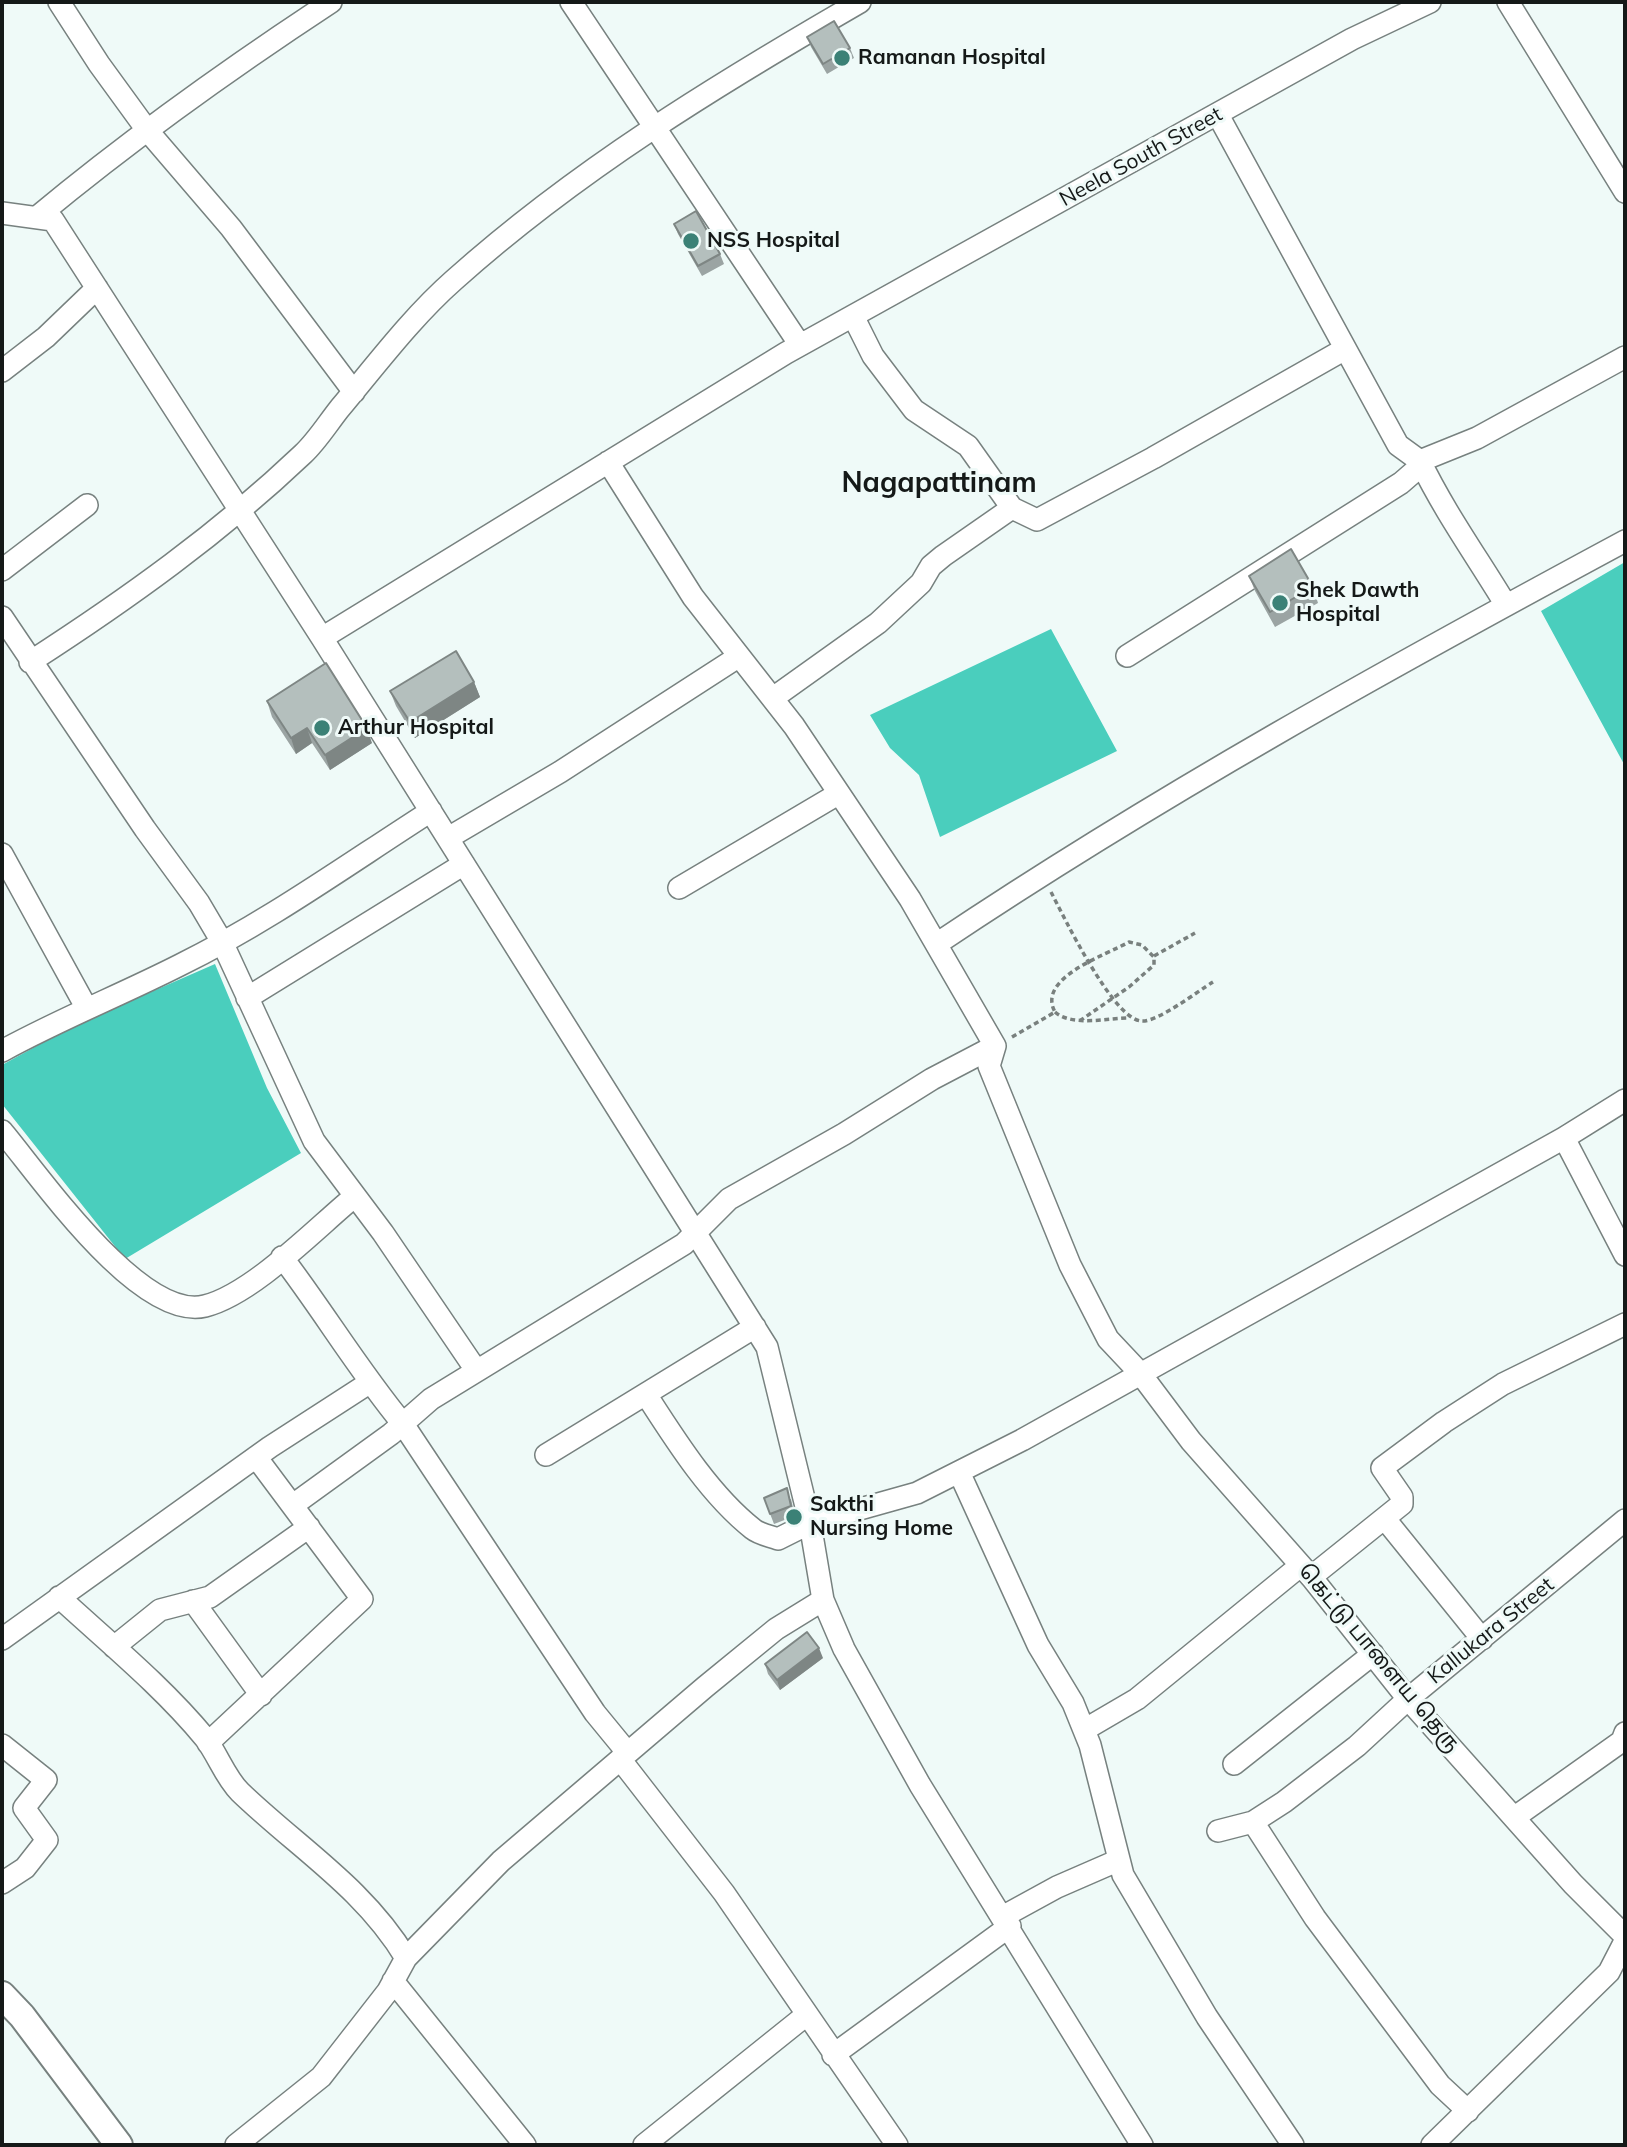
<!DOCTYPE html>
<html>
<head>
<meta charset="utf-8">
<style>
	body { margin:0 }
	#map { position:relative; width:1627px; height:2147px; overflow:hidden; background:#effaf8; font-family:Mulish,sans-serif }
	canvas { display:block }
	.frame { position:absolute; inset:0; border:4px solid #151918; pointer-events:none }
</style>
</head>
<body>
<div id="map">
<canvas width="1627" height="2147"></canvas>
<div class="frame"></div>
</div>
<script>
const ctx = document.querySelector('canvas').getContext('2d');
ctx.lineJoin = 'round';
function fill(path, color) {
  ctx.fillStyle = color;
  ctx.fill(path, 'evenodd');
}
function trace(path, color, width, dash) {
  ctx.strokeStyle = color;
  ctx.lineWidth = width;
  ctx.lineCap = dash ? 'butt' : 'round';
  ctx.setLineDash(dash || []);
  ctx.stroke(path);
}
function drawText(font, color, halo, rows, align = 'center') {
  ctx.font = font + ' Mulish,"Noto Sans Tamil",sans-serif';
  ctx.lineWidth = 6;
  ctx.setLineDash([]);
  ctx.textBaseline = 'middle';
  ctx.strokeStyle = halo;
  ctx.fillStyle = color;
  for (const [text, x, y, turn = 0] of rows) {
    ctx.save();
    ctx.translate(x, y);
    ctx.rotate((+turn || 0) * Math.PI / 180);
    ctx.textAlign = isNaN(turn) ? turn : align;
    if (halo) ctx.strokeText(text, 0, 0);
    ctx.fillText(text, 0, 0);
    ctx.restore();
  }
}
fill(new Path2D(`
	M1625,562v204l-84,-155z
	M1051,629l66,122 -177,86 -21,-62 -29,-27 -20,-33z
	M215,964l52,124 34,65 -176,106 -123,-155v-39l71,-39z`), '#4acebd');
const minor = new Path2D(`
	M59,2l40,62 48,66 84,98 123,164
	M571,2l229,343
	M1508,2l117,190
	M1218,115l180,330 22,16 57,-23 148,-81
	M2,213l51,7 269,418 445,709 43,176 13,77 21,49 76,136 222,360
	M37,217c94,-78 192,-148 294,-215
	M853,316l20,40 41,54 54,36 44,62 25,12 116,-62 192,-109
	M2,371l44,-34 51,-49
	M1420,461c24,50 57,96 86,144
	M608,462l85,135 101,129 116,173 85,147 -6,20 81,199 38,74 32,34 51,68 121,137 96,121 165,185 52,52
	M2,570l85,-65
	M2,617l143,212 54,74 23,39 92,199 69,92 93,137
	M322,638l464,-285 566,-314 78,-37
	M1127,656l274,-173 15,-13 4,-9
	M30,662c96,-62 190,-129 273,-208 14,-13 25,-31 37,-46 36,-43 72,-91 114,-128 123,-110 264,-196 406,-278
	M773,698l105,-75 43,-40 10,-17 12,-10 69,-48
	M448,838l112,-66 178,-115
	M2,854l84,153
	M679,888l159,-94
	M938,943c221,-148 453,-276 687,-402
	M247,998l217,-134
	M2,1051c58,-32 119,-56 178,-86 88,-43 168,-101 251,-154
	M2,1131c37,44 138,191 203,175 48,-12 111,-78 150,-110
	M1564,1138l61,117
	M282,1257c42,55 77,114 121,167l192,289 32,39
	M647,1396c29,45 63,99 106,133 6,5 17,7 25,10l32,-16 107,-30 105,-53 542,-302 61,-38
	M546,1455l209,-128
	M959,1472l79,173 35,58 17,42 33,130 84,142 86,128
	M293,1505l98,-71 40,-35 253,-155 45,-45 115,-65 88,-55 63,-33
	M1385,1519l97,120
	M1311,1577l91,-73v-7l-20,-29 62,-46 59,-38 122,-60
	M59,1597c50,46 103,89 146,141 13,17 20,39 35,54 57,55 124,96 166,166
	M193,1601l68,94
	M2,1639l268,-192 99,-64
	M114,1647l46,-37 50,-13 99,-70
	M1084,1730l53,-31 163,-133
	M208,1743l154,-144 -106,-142
	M2,1745l44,35 -22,28 23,32 -22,28 -23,15
	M620,1759l104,134 173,252
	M1234,1764l139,-110
	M1515,1817l107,-76 3,-8
	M1253,1822l62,96 125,167 28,26
	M1218,1831l35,-9 31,-20 73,-56 51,-47 217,-179
	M1004,1916l53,-29 62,-27
	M393,1981l132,164
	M833,2055l177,-129
	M236,2145l85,-68 67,-86 18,-33 95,-97 204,-174 71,-58 47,-29
	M644,2145l161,-129
	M1432,2145l177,-173 16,-31`);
const major = new Path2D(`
	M2,1995l20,21 97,129`);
trace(minor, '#77817f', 24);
trace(major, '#77817f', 30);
trace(new Path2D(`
	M1051,892c13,25 63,129 91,129 16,1 56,-30 71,-39
	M1154,956l41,-23
	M1055,1012c17,15 53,6 74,6
	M1012,1037l43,-25c-19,-34 51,-57 74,-70l13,3 12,12v8l-25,22 -48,33`), '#79807e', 3.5, [5, 3.5]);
trace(minor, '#fff', 21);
trace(major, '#fff', 26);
fill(new Path2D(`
	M807,37l43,11 4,10 -27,16 -16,-27z
	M674,224l46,30 4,10 -22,12 -24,-42z
	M1249,576l64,11 5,16 -43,24 -20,-36z
	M474,682l6,15 -65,41 -19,-32 -6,-15z
	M267,701l105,42 -42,27 -18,-27 -16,11 -24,-37z
	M764,1498l27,1 4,17 -21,8z
	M823,1658l-43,32 -12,-16 -3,-10z`), '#9ba4a3');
fill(new Path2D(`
	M474,682l6,15 -65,41 -5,-16z
	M307,728l5,15 -16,11 -5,-16z
	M367,728l5,15 -42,27 -5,-15z
	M819,1648l4,10 -43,32 -3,-10z`), '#7e8684');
const building = new Path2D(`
	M834,21l16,27 -27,16 -16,-27z
	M696,211l24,43 -22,12 -24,-42z
	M1291,549l22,38 -43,25 -21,-36z
	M456,651l18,31 -64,40 -20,-31z
	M326,663l41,65 -42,27 -18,-27 -16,10 -24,-37z
	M787,1488l4,18 -21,8 -6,-16z
	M807,1632l12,16 -42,32 -12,-16z`);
fill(building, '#b4bfbd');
trace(building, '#7e8684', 2);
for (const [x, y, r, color] of [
	[842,58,9,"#3b8176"],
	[691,241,9,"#3b8176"],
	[1280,603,9,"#3b8176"],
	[322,728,9,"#3b8176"],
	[794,1517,9,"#3b8176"]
]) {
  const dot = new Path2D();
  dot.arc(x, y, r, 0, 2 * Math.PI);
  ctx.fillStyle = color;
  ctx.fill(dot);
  trace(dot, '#effaf8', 2.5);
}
drawText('bold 21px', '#151918', '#effaf8', [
	["Ramanan Hospital",858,58],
	["NSS Hospital",707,241],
	["Shek Dawth",1296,591],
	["Hospital",1296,615],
	["Arthur Hospital",338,728],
	["Sakthi",810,1505],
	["Nursing Home",810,1529]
], 'left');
drawText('21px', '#151918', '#effaf8', [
	["Neela South Street",1141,157,-29],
	["Kallukara Street",1491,1631,-39],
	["கெட்டு பாளைய தெரு",1379,1658,50]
]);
drawText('bold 28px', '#151918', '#effaf8', [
	["Nagapattinam",939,484]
]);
</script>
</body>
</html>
